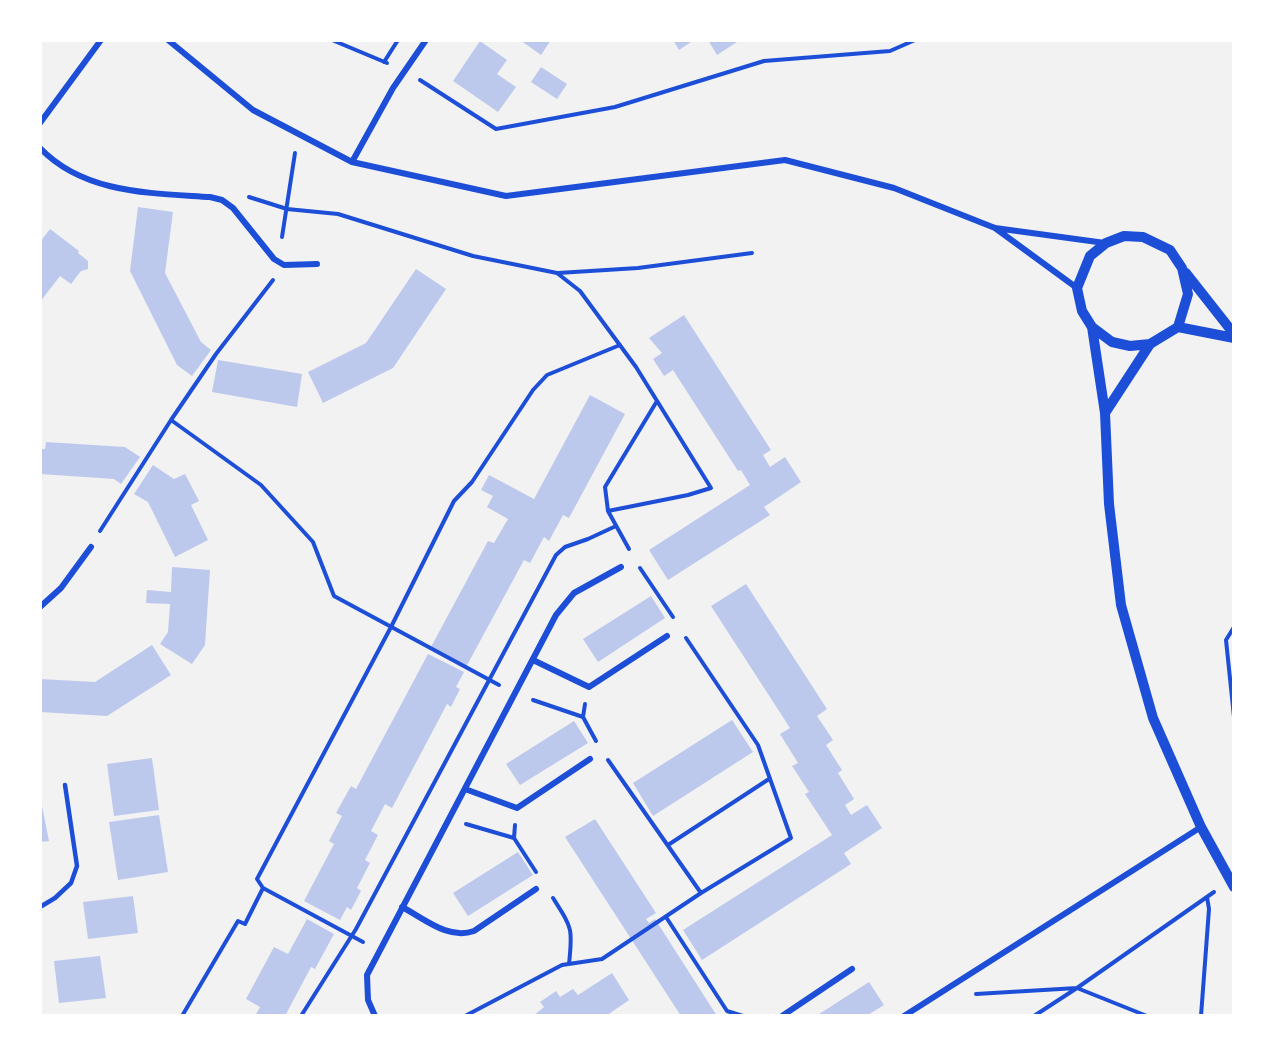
<!DOCTYPE html>
<html>
<head>
<meta charset="utf-8">
<style>
	body { margin:0 }
	#map { position:relative; width:1274px; height:1056px; overflow:hidden; background:#f2f2f2; font-family:Helvetica,sans-serif }
	canvas { display:block }
	.frame { position:absolute; inset:0; border:42px solid #fff; pointer-events:none }
</style>
</head>
<body>
<div id="map">
<canvas width="1274" height="1056"></canvas>
<div class="frame"></div>
</div>
<script>
const ctx = document.querySelector('canvas').getContext('2d');
ctx.lineJoin = 'round';
function fill(path, color) {
  ctx.fillStyle = color;
  ctx.fill(path, 'evenodd');
}
function trace(path, color, width, dash) {
  ctx.strokeStyle = color;
  ctx.lineWidth = width;
  ctx.lineCap = dash ? 'butt' : 'round';
  ctx.setLineDash(dash || []);
  ctx.stroke(path);
}
fill(new Path2D(`
	M520,40h31l-10,15z
	M673,40h21l-15,10z
	M708,40h32l-23,15z
	M480,41l27,19 -10,14 19,13 -18,25 -45,-31z
	M541,67l26,17 -10,15 -26,-17z
	M138,207l35,5 -8,61 36,69 10,8 -19,26 -15,-11 -47,-94z
	M50,229l29,22 -1,2 10,8v8l-7,2 -10,13 -11,-8 -20,26v-60z
	M416,269l30,20 -53,79 -70,35 -15,-31 58,-29z
	M684,315l87,135 -8,5 7,12 15,-10 16,25 -37,25 6,8 -102,65 -19,-30 101,-65 -9,-15 -3,1 -65,-101 -9,6 -11,-17 9,-6 -13,-15z
	M218,360l84,14 -5,33 -85,-15z
	M590,395l35,19 -56,104 -6,-3 -14,26 -5,-4 -14,26 -6,-3 -58,107 -35,-20 57,-106 6,2 14,-24 -21,-12 6,-11 -12,-6 8,-15 45,24z
	M46,442l79,5 15,10 -19,27 -7,-5 -74,-5v-25h5z
	M153,465l21,14 11,-5 14,27 -8,4 17,35 -33,17 -27,-55 -14,-8z
	M172,567l38,3 -5,75 -13,19 -32,-20 8,-12 2,-28 -24,-1 1,-13 24,2z
	M746,584l81,125 -10,7 16,24 -7,5 16,25 -4,3 16,26 -9,6 6,10 16,-10 15,23 -38,25 7,11 -149,96 -19,-30 149,-95 -27,-41 4,-2 -17,-26 6,-3 -18,-29 10,-6 -79,-122z
	M651,596l14,22 -67,44 -15,-23z
	M152,645l19,30 -64,41 -67,-4v-33l55,3z
	M428,654l36,18 -8,15 4,2 -9,18 -4,-3 -55,104 -7,-4 -14,27 7,4 -13,25 5,3 -13,25 4,3 -10,19 -4,-3 -7,13 -36,-19 30,-57 -5,-3 13,-25 -6,-3 15,-27 5,3z
	M732,720l21,32 -100,64 -20,-33z
	M574,721l14,22 -68,42 -14,-21z
	M152,758l7,52 -45,6 -7,-52z
	M40,796l9,45 -9,1z
	M159,815l9,57 -50,8 -9,-58z
	M595,819l61,94 -10,6 3,4 6,-4 62,97h-36l-116,-179z
	M518,852l15,23 -65,41 -15,-23z
	M133,896l5,37 -50,6 -5,-37z
	M307,919l27,15 -19,35 -4,-2 -26,49h-30l5,-9 -14,-8 28,-52 14,7z
	M100,956l6,42 -47,5 -5,-42z
	M612,973l17,27 -23,16h-73l11,-9 -4,-5 16,-11 4,6 13,-8 5,6z
	M869,982l15,23 -18,11h-50z`), '#bdc9ec');
trace(new Path2D(`
	M332,40l55,23
	M384,62l14,-22
	M420,80l76,49 119,-22 149,-46 126,-10 25,-11
	M249,197l38,12 51,5 135,42 84,17 23,18 56,76 75,121 -23,7 -80,16 21,38
	M282,237l13,-84
	M558,273l80,-5 114,-15
	M171,420l90,65 52,57 21,54 165,89
	M608,511l-3,-24 52,-86
	M100,531l71,-111 45,-66 57,-74
	M640,568l33,49
	M1234,627l-8,13 8,77
	M686,638l72,107 33,93 -90,55
	M533,700l50,17
	M585,704l-2,13 13,24
	M466,824l48,14
	M515,825l-1,13 22,34
	M668,845l101,-66
	M263,888l-6,-9 134,-252 63,-126 18,-19 61,-92 14,-15 73,-30
	M553,898c19,30 20,30 16,66
	M666,917l61,94 16,5
	M976,994l101,-6 137,-96
	M182,1016l56,-95 7,3 18,-36 100,54
	M301,1016l55,-87 200,-374 9,-8 23,-8 28,-13
	M465,1016l97,-51 40,-6 99,-66 -93,-133
	M1034,1016l43,-28 70,28
	M1201,1016l8,-107 -2,-12`), '#1d4ed8', 4);
trace(new Path2D(`
	M40,907l15,-9 16,-15 6,-17 -12,-81`), '#1d4ed8', 4.5);
trace(new Path2D(`
	M168,40l85,70 99,52 154,34 279,-36 109,28 101,40 110,15
	M40,123l61,-83
	M40,148c44,46 111,45 170,49l12,3 11,8 41,51 10,6 33,-1
	M352,162l41,-74 33,-48
	M995,228l82,60
	M40,607l21,-19 30,-41
	M533,660l56,27 78,-51
	M465,789l52,19 73,-49
	M402,907c23,12 46,33 72,24l62,-42
	M375,1016l-7,-16 -1,-25 189,-360 18,-22 47,-26
	M782,1016l70,-47
	M904,1016l297,-189`), '#1d4ed8', 6);
trace(new Path2D(`
	M1124,236l19,1 27,13 12,18 6,26 -10,33 -28,17 -20,2 -18,-4 -20,-15 -10,-16 -5,-23 13,-32 16,-13z
	M1186,273l48,61
	M1092,327l13,86 4,91 12,101 32,113 48,109 33,60
	M1178,327l56,11
	M1105,413l45,-69`), '#1d4ed8', 10);
</script>
</body>
</html>
